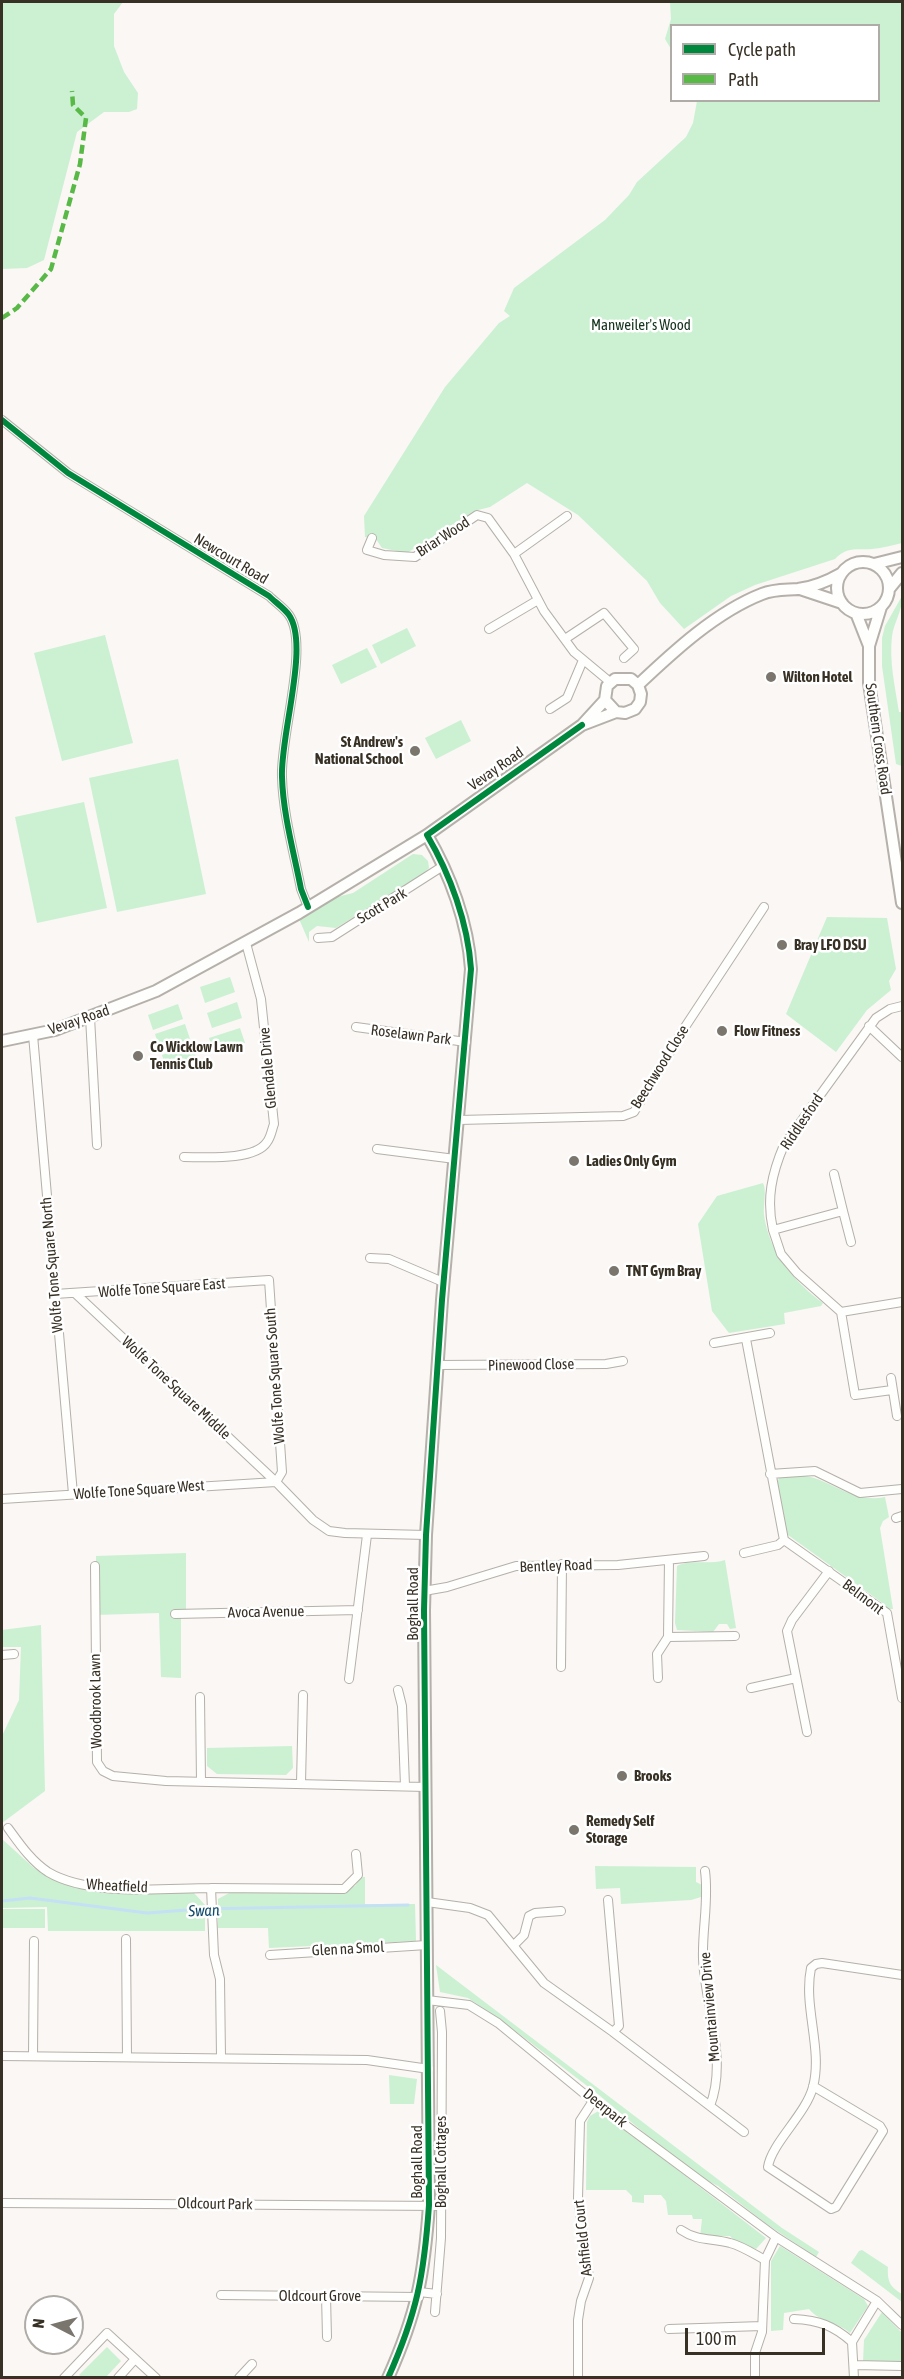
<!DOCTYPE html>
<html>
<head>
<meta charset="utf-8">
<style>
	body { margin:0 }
	#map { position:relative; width:904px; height:2379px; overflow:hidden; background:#faf7f4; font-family:"Asap Condensed",sans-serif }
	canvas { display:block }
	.frame { position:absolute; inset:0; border:3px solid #373024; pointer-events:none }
	.legend { position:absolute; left:670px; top:24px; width:210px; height:78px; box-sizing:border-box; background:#fff; border:2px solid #afaca7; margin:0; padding:8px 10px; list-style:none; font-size:18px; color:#373024 }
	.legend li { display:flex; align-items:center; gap:12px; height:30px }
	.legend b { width:30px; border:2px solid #afaca7 }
	.north { position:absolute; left:24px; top:2295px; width:60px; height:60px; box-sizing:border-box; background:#fff; border:2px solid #afaca7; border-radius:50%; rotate:276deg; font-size:16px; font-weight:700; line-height:24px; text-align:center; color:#373024 }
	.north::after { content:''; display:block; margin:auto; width:21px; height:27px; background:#7b766d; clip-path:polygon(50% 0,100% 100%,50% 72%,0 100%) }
	.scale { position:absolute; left:685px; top:2328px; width:140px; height:27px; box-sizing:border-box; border:3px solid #373024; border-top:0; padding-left:8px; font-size:18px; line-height:21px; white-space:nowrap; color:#373024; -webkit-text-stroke:4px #fff; paint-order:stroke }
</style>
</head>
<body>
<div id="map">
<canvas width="904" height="2379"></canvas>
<div class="frame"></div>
<ul class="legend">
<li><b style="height:8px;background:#00873e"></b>Cycle path</li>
<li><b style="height:8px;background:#58b947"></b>Path</li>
</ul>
<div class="north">N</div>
<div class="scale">100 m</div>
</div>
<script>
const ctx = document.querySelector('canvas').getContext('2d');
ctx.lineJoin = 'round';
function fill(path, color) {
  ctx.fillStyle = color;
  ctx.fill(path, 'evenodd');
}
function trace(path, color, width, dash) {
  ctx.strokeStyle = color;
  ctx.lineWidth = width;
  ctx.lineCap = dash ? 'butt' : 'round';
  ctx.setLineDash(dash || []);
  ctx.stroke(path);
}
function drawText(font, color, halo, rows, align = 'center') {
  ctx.font = font + ' "Asap Condensed",sans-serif';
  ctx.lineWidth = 5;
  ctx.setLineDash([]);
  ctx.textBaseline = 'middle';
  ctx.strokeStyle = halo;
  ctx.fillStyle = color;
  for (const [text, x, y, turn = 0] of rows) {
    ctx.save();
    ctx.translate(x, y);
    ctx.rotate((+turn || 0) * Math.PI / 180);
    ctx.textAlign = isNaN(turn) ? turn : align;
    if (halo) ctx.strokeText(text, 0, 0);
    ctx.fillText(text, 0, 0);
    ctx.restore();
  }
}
fill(new Path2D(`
	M2,2h121l-9,12v32l10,26 14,21 -1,16 -8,3h-25l-27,20 -33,128 -17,8 -25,1z
	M670,2h232v541c-9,2 -20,5 -30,6 -15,1 -25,-3 -37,10l-80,26 -24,11 -47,33 -24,-26 -13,-22 -69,-66 -51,-32 -37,24 -16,4 -67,42 -25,-5 -6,-9 -11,-2 -1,-21 81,-129 54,-64 11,-7 -6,-5 10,-23 91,-68 24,-25 8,-13 49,-45 7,-14 4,-22 181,-1v-74h-206l-1,23 -6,-10 6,-20z
	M902,596c1,14 -8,26 -10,40 -3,25 3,51 7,76h3v54l-6,-2 -14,-98v-28l3,-12z
	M407,628l9,18 -35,18 -9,-19z
	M105,635l28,108 -71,18 -28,-108z
	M367,648l10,19 -36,17 -9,-19z
	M461,720l10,21 -35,18 -11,-21z
	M178,759l28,135 -89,18 -28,-134z
	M84,802l23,106 -70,15 -22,-106z
	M413,854l9,1 6,6 1,7 -5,6 -88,54 -19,-2 -8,6v10l-10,-23 34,-21 20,-5z
	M827,917l60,1 9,51 -7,12 2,9 -24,20 -31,42 -50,-38z
	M230,977l5,15 -30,11 -5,-16z
	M237,1002l5,16 -30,10 -5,-15z
	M178,1004l5,15 -30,11 -5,-15z
	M185,1024l5,15 -30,11 -5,-16z
	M240,1028l5,15 -31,10 -5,-15z
	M192,1045l5,15 -30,10 -5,-15z
	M763,1183c4,7 0,22 1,32 5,37 30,67 59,88l-2,3 -37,7 1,11 -56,9 -17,-22 -14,-87 19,-28z
	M786,1475c9,1 19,0 28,3 24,8 44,25 71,19l4,20 -6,4 -3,7 13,81h-6l-6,-7 -93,-67c-8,-13 -15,-43 -9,-57z
	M186,1553v60l-5,1v64l-20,-1 -2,-64 -63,2v-59z
	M725,1560l11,68 -6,1 -3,-5h-8l-6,8 -36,-2 -2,-7 2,-57c13,-7 34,-1 48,-6z
	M41,1625l4,166 -43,32v-87l17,-36 2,-53h-19v-17z
	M292,1746l1,22 -7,7 -69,-1 -10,-8v-18z
	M2,1839l32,29 33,17 57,8h70l11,12v26h-157l-1,-24 -45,1z
	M595,1866l101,1v15l6,3 -1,12 -10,3 -70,4 -1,-16 -24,1z
	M361,1877h4v27h50l1,37 -147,7 -1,-20h-50v-29l13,-7 111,-1 13,-5z
	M3,1909h42v19h-42z
	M436,1965l346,263 37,24 -3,5 -51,-34 -47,-37 -26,-13 -93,-78 -98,-75 -33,-22 -28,-6z
	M389,2075l28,4 -3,25h-24z
	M600,2110l166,128 -10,11 -22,-8 -4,-5 -30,1 2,-18h-9l-1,-4h-24l-2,-14 -5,-6h-17v8l-12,-1v-6l-6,-6h-40l1,-68 3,-6z
	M780,2246l84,53 4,7 -18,27c-12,-11 -31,-11 -41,-24l-25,4 -1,17 -12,1v-70z
	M862,2250l26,17c-1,14 2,20 14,27v8l-51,-39 8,-12z
	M882,2312l20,21v28l-8,3 -31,-2 1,-22z
	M107,2347l14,14 -15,16h-24l-3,-2z`), '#cbf1d2');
trace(new Path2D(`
	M2,1901l28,-3 117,15 53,-4 208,-4`), '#c3e0f5', 3);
const street = new Path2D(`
	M2,420l66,53 201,123c6,6 15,12 20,19 21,30 -9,121 -7,162 1,37 12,76 19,112l7,18
	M372,538l-5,12 17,5 31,2 62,-42 11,3 26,36 30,57 30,41 36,30
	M514,554l53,-38
	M489,629l49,-29
	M565,639l39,-26 30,36 -10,9
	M550,709l17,-11 16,-38
	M318,938l14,-1 111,-71
	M90,1017l7,128
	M869,1026l33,31
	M356,1027l110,15
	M33,1035l40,459
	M459,1120l164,-4 11,-4 51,-85 79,-120
	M377,1149l78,10
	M184,1157c20,0 71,4 83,-15 4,-5 5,-13 7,-18l-13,-125 -15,-56
	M834,1174l9,37 -70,19 8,24 16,19 44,39 14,83 37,-5
	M843,1211l8,31
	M773,1230c-7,-31 -1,-57 11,-85l92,-127 14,-9 12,-3
	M370,1258l19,1 54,23
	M55,1294l214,-14 13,192 -6,10
	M76,1294l200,188 37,38 16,11 16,2 81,2
	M841,1312l61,-10
	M746,1339l38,201 103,73 15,85
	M714,1343l56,-10
	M438,1365l168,-1 17,-3
	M891,1378l6,38
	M770,1474l45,-3 45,22 42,-4
	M2,1499l274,-17
	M896,1518l6,-2
	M744,1553l34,-8 6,-5
	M669,1560l-1,77 67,-1
	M95,1566l2,196 6,9 10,5 53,5 260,6
	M424,1591l23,-4 69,-21 102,-1 86,-9
	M175,1614l183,-4
	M2,1655l12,-1
	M561,1667l1,-103
	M658,1678l-1,-24 11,-17
	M349,1679l18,-144
	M751,1688l45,-10
	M398,1690l4,16 3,80
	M200,1697l1,85
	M807,1732l-20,-101 5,-11 37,-49
	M301,1783l2,-88
	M8,1828c11,15 23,33 40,44 42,25 116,16 163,16l3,67 6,24 1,78
	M705,1871c4,30 -3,58 -2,88 2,47 25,101 7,147
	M211,1888l133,1 14,-14 -2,-21
	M608,1900l11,126 -6,6
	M427,1902l43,6 18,7 56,68 69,49 131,100
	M126,1939l1,118
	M514,1945l10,-10 5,-19 6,-3 26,-2
	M270,1955l157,-10
	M427,2000l42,5 29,18 95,78 183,136 101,64 25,24
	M33,2055l1,-114
	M2,2056l365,4 62,9
	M813,2086l67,40 3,5 -47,76 -5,2 -63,-42c3,-23 38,-53 45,-80 10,-38 -10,-80 -2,-119l5,-4 6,-1 80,12
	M2,2203l439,3
	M681,2230c16,11 31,8 49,13 12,3 24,11 35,17
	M419,2292l18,2
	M221,2295l198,2
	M326,2296l1,41
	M435,2312l6,-74 1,-206 -2,-21
	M794,2319c25,1 40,7 58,23l2,36
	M669,2329l93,-3
	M852,2342l25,-41
	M855,2365l47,1
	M64,2378l43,-45 49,45
	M118,2378l17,-19
	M239,2378l13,-14
	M578,2378v-58l3,-19 8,-23 -11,-80 2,-77 13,-20
	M755,2378v-25l7,-21 3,-72 11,-23`);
const secondary = new Path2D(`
	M837 588a26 26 0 1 1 52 0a26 26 0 1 1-52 0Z
	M874,564l28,-7
	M800,589l42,14
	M889,589l13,-16
	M881,607l-12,39v37l33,220
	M856,613l13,33
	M638,685c36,-34 78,-73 124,-91 12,-5 23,-4 36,-5 16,-2 30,-8 44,-16
	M583,724l22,-24
	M2,1041l53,-11 101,-39 143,-78 128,-78 155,-110 34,-13 9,1 10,-4 5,-7 1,-8 -3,-9 -7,-6h-16l-8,7 -2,14 11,12
	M388,2378c29,-65 36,-102 41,-173l-5,-595 2,-75 16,-235 29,-331c-3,-46 -21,-95 -44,-134`);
trace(street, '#b5b0a9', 10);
trace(secondary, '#b5b0a9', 14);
trace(street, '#fefefd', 8);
trace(secondary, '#fefefd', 10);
trace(new Path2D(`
	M2,318l15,-10 34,-39 29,-105 6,-46 -13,-13 -1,-14`), '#58b947', 4.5, [9, 4.5]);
trace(new Path2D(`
	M2,420l66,53 201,123c6,6 15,12 20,19 21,30 -9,121 -7,162 1,37 12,76 19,112l7,18
	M388,2378c29,-65 36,-102 41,-173l-5,-595 2,-75 16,-235 29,-331c-3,-46 -21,-95 -44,-134l155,-110`), '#00873e', 6);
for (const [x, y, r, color] of [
	[771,677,6,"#7b766d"],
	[415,751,6,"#7b766d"],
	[782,945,6,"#7b766d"],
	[722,1031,6,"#7b766d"],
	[138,1056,6,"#7b766d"],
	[574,1161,6,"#7b766d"],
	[614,1271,6,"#7b766d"],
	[622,1776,6,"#7b766d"],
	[574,1830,6,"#7b766d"]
]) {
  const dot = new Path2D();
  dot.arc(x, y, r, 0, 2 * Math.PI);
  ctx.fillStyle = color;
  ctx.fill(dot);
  trace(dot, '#fff', 2);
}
drawText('15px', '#14331d', '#fff', [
	["Manweiler's Wood",641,325]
]);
drawText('15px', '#373024', '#fff', [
	["Briar Wood",443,537,-33],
	["Newcourt Road",231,559,31],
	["Southern Cross Road",878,739,82],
	["Vevay Road",496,769,-35],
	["Scott Park",382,906,-31],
	["Vevay Road",79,1020,-19],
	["Roselawn Park",411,1035,7],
	["Beechwood Close",660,1067,-58],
	["Glendale Drive",268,1068,-95],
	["Riddlesford",802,1122,-56],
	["Wolfe Tone Square North",52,1265,-95],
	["Wolfe Tone Square East",162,1288,-4],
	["Pinewood Close",531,1365,-1],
	["Wolfe Tone Square South",275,1376,-94],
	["Wolfe Tone Square Middle",176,1388,43],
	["Wolfe Tone Square West",139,1490,-4],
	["Bentley Road",556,1566,-2],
	["Belmont",863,1597,37],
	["Boghall Road",413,1604,-90],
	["Avoca Avenue",266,1612,-1],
	["Woodbrook Lawn",96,1701,-91],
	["Wheatfield",117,1886,3],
	["Glen na Smol",348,1949,-3],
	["Mountainview Drive",710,2007,-95],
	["Deerpark",605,2108,39],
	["Boghall Road",417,2162,-90],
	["Boghall Cottages",441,2162,-90],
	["Oldcourt Park",215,2204,1],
	["Ashfield Court",583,2238,-96],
	["Oldcourt Grove",320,2296]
]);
drawText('bold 15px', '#373024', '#fff', [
	["Wilton Hotel",783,677],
	["St Andrew's",403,742,"right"],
	["National School",403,759,"right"],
	["Bray LFO DSU",794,945],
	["Flow Fitness",734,1031],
	["Co Wicklow Lawn",150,1047],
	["Tennis Club",150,1064],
	["Ladies Only Gym",586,1161],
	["TNT Gym Bray",626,1271],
	["Brooks",634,1776],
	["Remedy Self",586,1821],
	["Storage",586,1838]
], 'left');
drawText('italic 16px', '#0f4a6c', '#fff', [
	["Swan",204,1911,-2]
]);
</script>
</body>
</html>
